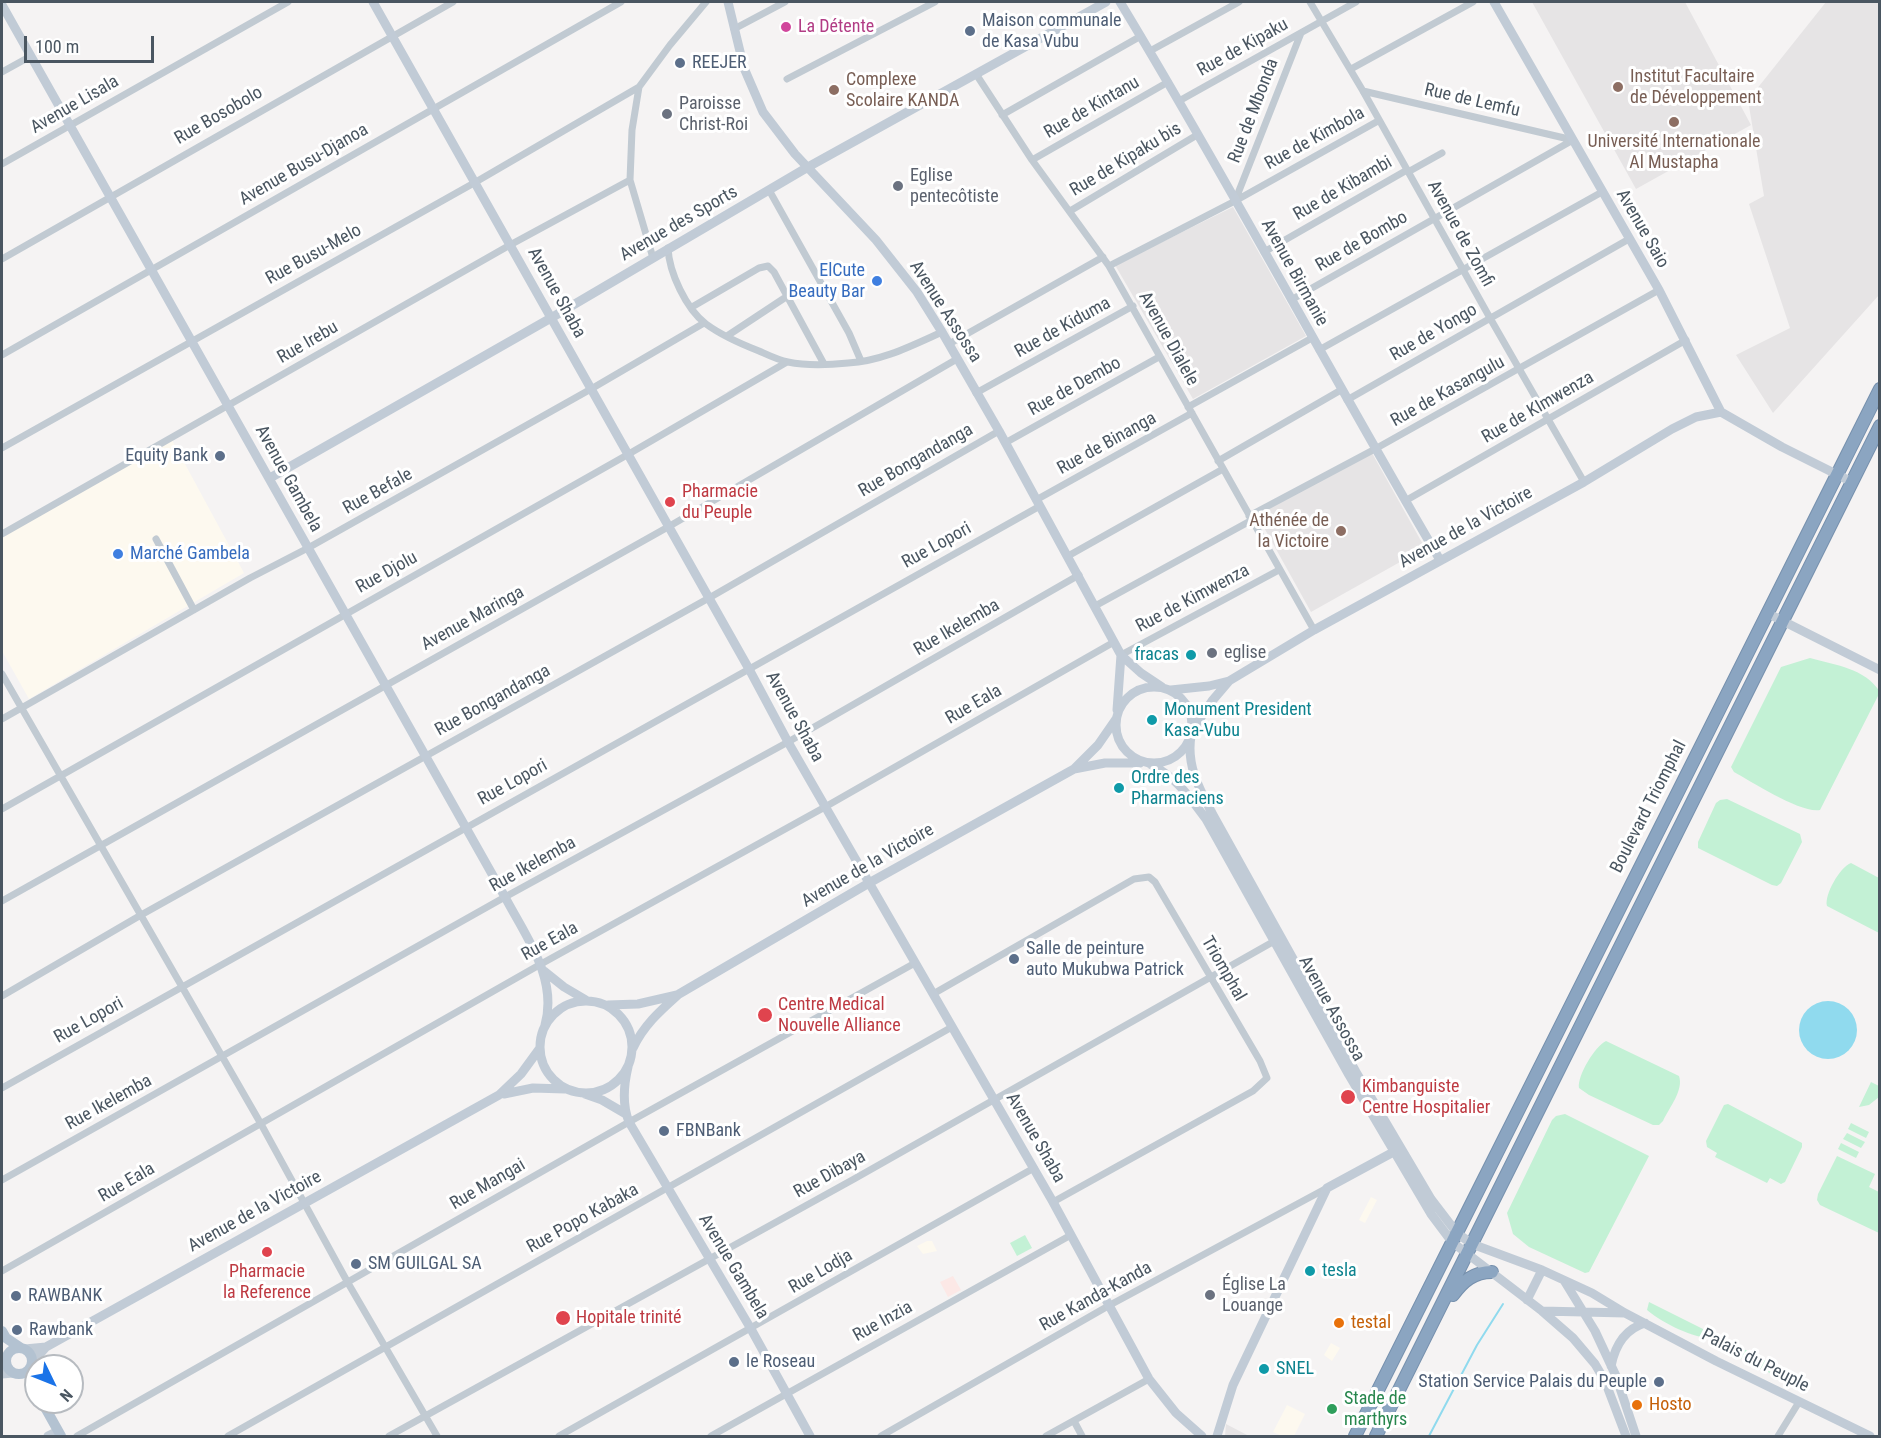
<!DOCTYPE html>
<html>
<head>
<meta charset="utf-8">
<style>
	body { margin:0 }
	#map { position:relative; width:1881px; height:1438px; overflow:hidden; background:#f5f3f3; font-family:"Roboto Condensed",sans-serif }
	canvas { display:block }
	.frame { position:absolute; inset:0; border:3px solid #4a5661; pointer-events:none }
	.north { position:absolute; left:24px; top:1354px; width:60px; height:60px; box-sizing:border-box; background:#fff; border:2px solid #b7bbc0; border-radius:50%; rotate:133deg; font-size:16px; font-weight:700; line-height:24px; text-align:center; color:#4a5661 }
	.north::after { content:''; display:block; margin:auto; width:21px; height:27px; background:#1a73e8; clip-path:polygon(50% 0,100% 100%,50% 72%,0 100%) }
	.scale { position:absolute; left:24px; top:36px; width:130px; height:27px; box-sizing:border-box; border:3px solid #4a5661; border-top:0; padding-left:8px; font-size:18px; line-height:21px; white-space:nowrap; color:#4a5661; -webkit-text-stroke:4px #fff; paint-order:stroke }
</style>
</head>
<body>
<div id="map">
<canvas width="1881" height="1438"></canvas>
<div class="frame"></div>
<div class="north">N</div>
<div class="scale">100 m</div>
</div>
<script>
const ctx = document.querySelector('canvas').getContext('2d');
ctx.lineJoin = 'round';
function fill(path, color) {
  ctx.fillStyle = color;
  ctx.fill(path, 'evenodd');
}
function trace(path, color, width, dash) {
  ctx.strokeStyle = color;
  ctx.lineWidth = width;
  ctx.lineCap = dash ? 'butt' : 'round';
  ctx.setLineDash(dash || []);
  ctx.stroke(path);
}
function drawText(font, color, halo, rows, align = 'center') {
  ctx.font = font + ' "Roboto Condensed",sans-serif';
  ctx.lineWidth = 6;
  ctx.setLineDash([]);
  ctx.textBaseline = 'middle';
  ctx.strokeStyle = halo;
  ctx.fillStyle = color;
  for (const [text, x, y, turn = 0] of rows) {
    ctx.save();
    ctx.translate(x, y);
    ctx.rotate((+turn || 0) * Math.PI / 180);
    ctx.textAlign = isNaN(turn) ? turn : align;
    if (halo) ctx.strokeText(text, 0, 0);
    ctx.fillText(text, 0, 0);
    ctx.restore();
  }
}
fill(new Path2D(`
	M172,440l72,133 -215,126 -27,-48v-115z
	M1371,1197l6,3 -12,23 -6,-3z
	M927,1241h5l5,10 -14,3 -6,-8z
	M1331,1343l9,5 -8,13 -8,-6z
	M1287,1405l18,9 -11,22h-12l-9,-4z`), '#fdf9ef');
fill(new Path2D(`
	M1532,2h153l66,123 -115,64z
	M1826,2h53v293l-106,118 -37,-58 54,-27 -41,-124 15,-8 -16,-96z
	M1233,207l73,129 -113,63 -78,-134z
	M1372,453l53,95 -114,64 -54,-97z
	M1226,1424l23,12h-24z`), '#e6e4e5');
fill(new Path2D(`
	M953,1276l8,14 -13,7 -8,-15z`), '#fce8e6');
fill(new Path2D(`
	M1810,658c25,7 55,10 70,34l-60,118c-18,4 -68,-28 -86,-38l-3,-5 50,-100z
	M1727,799l73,35 2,8 -21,41 -4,3 -5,-1 -74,-37v-6l18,-39 4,-3z
	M1851,863l28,15v55l-52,-27c-3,-11 13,-39 24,-43z
	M1606,1041l73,35c5,14 -10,32 -16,45l-4,4h-6l-64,-30 -10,-7c-2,-12 16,-42 27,-47z
	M1871,1082l8,4v11l-10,8 -10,2z
	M1728,1104l74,39v4l-17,35 -4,2 -11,-6 -3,5 -52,-26 2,-4 -10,-6 -1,-6 18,-36z
	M1565,1114l84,42 -60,116 -4,1 -56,-26 -16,-13 -6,-21 45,-93 4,-4z
	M1851,1123l18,9 -3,6 -18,-9z
	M1847,1133l18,9 -4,6 -18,-9z
	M1841,1143l18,9 -3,6 -18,-9z
	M1837,1156l38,18 -6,13 10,5v41l-59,-28 -3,-5 1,-6z
	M1025,1235l7,13 -15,8 -7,-13z
	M1649,1302l62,31 -2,4c-14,3 -51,-17 -62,-27z
	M1732,1343l58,30v2c-12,6 -53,-16 -60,-27z`), '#c3f1d5');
fill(new Path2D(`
	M1799 1030a29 29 0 1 1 58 0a29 29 0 1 1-58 0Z`), '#90daee');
trace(new Path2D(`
	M1429,1436l48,-91 26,-41`), '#90daee', 2);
const highway = new Path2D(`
	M1453,1295c10,-14 21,-23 39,-23
	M1355,1436l525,-1047
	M1376,1436l504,-1010`);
trace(highway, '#7690ad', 14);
trace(new Path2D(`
	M1310,2l53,89 127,227 94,164
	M734,29l51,-27
	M1150,51l89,-49
	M1351,69l122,-67
	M2,72l29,-16
	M976,74l56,86 77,106 205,364
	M787,79l148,-77
	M1363,91l210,49
	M1179,101l177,-99
	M1002,115l139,-79
	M1032,160l136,-78
	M2,164l286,-162
	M1408,172l34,-19
	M769,190l80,143 12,28
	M1235,201l66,-168
	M1070,211l127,-76
	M668,248c1,24 18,61 38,76 15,11 35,20 53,27 9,4 19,9 29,11 19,4 41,3 60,1 34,-2 63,-17 94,-31
	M1264,252l143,-82
	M653,258l-23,-78 2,-50 7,-43 31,-42 36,-43
	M2,259l451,-257
	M1109,266l126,-65 143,-80
	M1291,300l282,-160
	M692,307l67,-39 9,-2 6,6 50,92
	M727,336l59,-39
	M949,344l154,-87
	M1319,350l283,-158
	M2,355l619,-353
	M976,393l157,-87
	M1347,400l282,-161
	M1188,407l124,-69
	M1005,443l154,-86
	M2,448l472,-265 165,-96
	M1218,461l123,-71
	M1036,500l156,-87
	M1405,501l281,-161
	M1249,516l126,-67 284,-159
	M2,534l508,-289 120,-65
	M156,539l38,71
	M1068,556l155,-87
	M1095,606l157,-86
	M1121,655l158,-85
	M2,674l259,450 87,159 89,153
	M2,719l248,-141 58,-30 283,-159 113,-66
	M2,809l625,-354 160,-93
	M2,901l666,-374 289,-168
	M933,994l201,-115 15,-2 6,5 105,179 7,17 -14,13 -200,111
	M2,996l139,-81 568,-317 290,-167
	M2,1088l1038,-582
	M2,1180l503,-283 283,-155 291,-167
	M2,1271l539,-307 284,-157 289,-165
	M1074,1421l8,15
	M77,1436l552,-314 286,-159
	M228,1436l724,-409
	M389,1436l465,-257 424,-240
	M559,1436l475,-268
	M711,1436l360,-201
	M881,1436l229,-131 217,-117
	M1046,1436l103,-57
	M1778,1436l21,-34`), '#c1cad2', 7);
trace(new Path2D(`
	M373,2l376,667 39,73 265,460 96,177 27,34 26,23
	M728,2l16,66 19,44 32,42 81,86 41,52 25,40 57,99 122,224 20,18 21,14
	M1120,2c111,183 211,373 320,558
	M1494,2l165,288 62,122
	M2,5l503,892c21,40 53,81 40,128
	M1721,412l61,35 70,35
	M270,478l281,-160 257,-151 298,-165
	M1767,613l113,57
	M1116 725a38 38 0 1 1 76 0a38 38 0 1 1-76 0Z
	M1171,690l38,-4 20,-5
	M1117,710l4,-55
	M1193,729l19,-28 17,-20 85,-51 270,-148 88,-53 24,-12 25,-5
	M1191,736c-5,30 9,54 22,79l143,257 75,127 26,34 15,11 70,26 50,23 33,20 91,48 154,75
	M1150,764c27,14 38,31 56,55l143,256 82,139 21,28 90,69 31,27 22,26 10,17 21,55
	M1074,769l31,-6h35
	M544,971l20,16 22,13
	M540 1047a46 46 0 1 1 92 0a46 46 0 1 1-92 0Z
	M608,1005l30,-1 39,-9
	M633,1048c11,-23 27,-37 46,-54l190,-111 205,-114 24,-24 18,-26
	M628,1067c-4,17 -6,38 1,55l122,207 59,107
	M504,1094l29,-6 32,1
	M585,1094l17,6 24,14
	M1565,1282l30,49 21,45 20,60
	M1527,1300l15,-30
	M1542,1311l83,2
	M25,1349l21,-2
	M32,1363l14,-16 453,-252 22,-21 19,-26
	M2,1365l4,-7
	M1611,1366c4,-20 14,-37 34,-43
	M2,1374l11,-1
	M48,1436l10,-5
	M1217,1436l16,-51 94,-197 72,-39`), '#c1cbd6', 9);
trace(new Path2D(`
	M2,1331l4,7 15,10
	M6 1361a13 13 0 1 1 26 0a13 13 0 1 1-26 0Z
	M31,1367l2,19 3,5
	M42,1402l19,34`), '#b3c2d1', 10);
trace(highway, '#8ba5c1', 12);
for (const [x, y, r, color] of [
	[786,27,6,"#d1479c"],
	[970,31,6,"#5c6f8a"],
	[680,63,6,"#5c6f8a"],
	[1618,87,6,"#8d6e63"],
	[834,90,6,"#8d6e63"],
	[667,114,6,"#6b7280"],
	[1674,122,6,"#8d6e63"],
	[898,186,6,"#6b7280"],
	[877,281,6,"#3f7fe0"],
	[220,456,6,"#5c6f8a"],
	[670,502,6,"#e0444e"],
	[1341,531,6,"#8d6e63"],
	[118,554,6,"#3f7fe0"],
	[1212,653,6,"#6b7280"],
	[1191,655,6,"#0f9aa8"],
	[1152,720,6,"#0f9aa8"],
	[1119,788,6,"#0f9aa8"],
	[1014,959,6,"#5c6f8a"],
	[765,1015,8,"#e0444e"],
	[1348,1097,8,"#e0444e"],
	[664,1131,6,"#5c6f8a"],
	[267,1252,6,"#e0444e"],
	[356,1264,6,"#5c6f8a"],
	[1310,1271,6,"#0f9aa8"],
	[1210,1295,6,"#6b7280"],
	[16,1296,6,"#5c6f8a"],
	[563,1318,8,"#e0444e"],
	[1339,1323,6,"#e8710a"],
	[17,1330,6,"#5c6f8a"],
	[734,1362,6,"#5c6f8a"],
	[1264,1369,6,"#0f9aa8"],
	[1659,1382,6,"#5c6f8a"],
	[1637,1405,6,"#e8710a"],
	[1332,1409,6,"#2e9e5b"]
]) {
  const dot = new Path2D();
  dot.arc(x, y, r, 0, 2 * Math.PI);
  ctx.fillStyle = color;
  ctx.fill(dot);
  trace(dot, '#fff', 2);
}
drawText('18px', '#4e5e75', '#fff', [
	["Maison communale",982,21],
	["de Kasa Vubu",982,42],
	["REEJER",692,63],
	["Equity Bank",208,456,"right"],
	["Salle de peinture",1026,949],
	["auto Mukubwa Patrick",1026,970],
	["FBNBank",676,1131],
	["SM GUILGAL SA",368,1264],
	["RAWBANK",28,1296],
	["Rawbank",29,1330],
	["le Roseau",746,1362],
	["Station Service Palais du Peuple",1647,1382,"right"]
], 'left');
drawText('18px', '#b23c85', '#fff', [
	["La Détente",798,27]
], 'left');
drawText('18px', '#4a5661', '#fff', [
	["Rue de Kipaku",1243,48,-29],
	["Rue de Lemfu",1472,101,13],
	["Avenue Lisala",75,105,-30],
	["Rue de Kintanu",1092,108,-30],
	["Rue de Mbonda",1254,111,-69],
	["Rue Bosobolo",219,116,-30],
	["Rue de Kimbola",1315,139,-29],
	["Rue de Kipaku bis",1126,160,-31],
	["Avenue Busu-Djanoa",304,165,-30],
	["Rue de Kibambi",1343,189,-30],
	["Avenue des Sports",679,224,-30],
	["Avenue Saio",1642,229,60],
	["Avenue de Zomfi",1460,234,61],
	["Rue de Bombo",1362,242,-30],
	["Rue Busu-Melo",314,255,-29],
	["Avenue Birmanie",1294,273,61],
	["Avenue Shaba",556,293,61],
	["Avenue Assossa",945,312,57],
	["Rue de Kiduma",1063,328,-29],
	["Rue de Yongo",1434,333,-30],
	["Avenue Dialele",1168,339,61],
	["Rue Irebu",308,343,-30],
	["Rue de Dembo",1075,387,-29],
	["Rue de Kasangulu",1448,392,-29],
	["Rue de KImwenza",1538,408,-30],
	["Rue de Binanga",1107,444,-29],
	["Rue Bongandanga",916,461,-30],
	["Avenue Gambela",288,479,61],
	["Rue Befale",378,492,-29],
	["Avenue de la Victoire",1466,528,-29],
	["Rue Lopori",937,546,-29],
	["Rue Djolu",387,573,-29],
	["Rue de Kimwenza",1193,599,-28],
	["Avenue Maringa",473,619,-29],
	["Rue Ikelemba",957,628,-30],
	["Rue Bongandanga",493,701,-29],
	["Rue Eala",974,705,-30],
	["Avenue Shaba",794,717,61],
	["Rue Lopori",513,783,-29],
	["Boulevard Triomphal",1649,807,-63],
	["Rue Ikelemba",533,865,-29],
	["Avenue de la Victoire",868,866,-30],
	["Rue Eala",550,942,-29],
	["Triomphal",1223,969,60],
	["Avenue Assossa",1331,1009,61],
	["Rue Lopori",89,1021,-29],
	["Rue Ikelemba",109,1103,-29],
	["Avenue Shaba",1035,1138,60],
	["Rue Dibaya",830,1175,-29],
	["Rue Eala",127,1183,-30],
	["Rue Mangai",488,1185,-30],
	["Avenue de la Victoire",255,1212,-29],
	["Rue Popo Kabaka",583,1219,-29],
	["Avenue Gambela",733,1267,59],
	["Rue Lodja",821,1272,-30],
	["Rue Kanda-Kanda",1096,1297,-29],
	["Rue Inzia",883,1322,-29],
	["Palais du Peuple",1755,1361,27]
]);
drawText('18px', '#785e54', '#fff', [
	["Institut Facultaire",1630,77],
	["de Développement",1630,98],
	["Complexe",846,80],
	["Scolaire KANDA",846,101],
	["Université Internationale",1674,142,"center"],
	["Al Mustapha",1674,163,"center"],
	["Athénée de",1329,521,"right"],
	["la Victoire",1329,542,"right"]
], 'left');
drawText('18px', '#5b616d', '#fff', [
	["Paroisse",679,104],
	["Christ-Roi",679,125],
	["Eglise",910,176],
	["pentecôtiste",910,197],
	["eglise",1224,653],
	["Église La",1222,1285],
	["Louange",1222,1306]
], 'left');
drawText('18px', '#366cbe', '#fff', [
	["ElCute",865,271],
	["Beauty Bar",865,292],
	["Marché Gambela",130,554,"left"]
], 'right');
drawText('18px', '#be3a42', '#fff', [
	["Pharmacie",682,492],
	["du Peuple",682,513],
	["Centre Medical",778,1005],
	["Nouvelle Alliance",778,1026],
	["Kimbanguiste",1362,1087],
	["Centre Hospitalier",1362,1108],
	["Pharmacie",267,1272,"center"],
	["la Reference",267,1293,"center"],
	["Hopitale trinité",576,1318]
], 'left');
drawText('18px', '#0d838f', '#fff', [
	["fracas",1179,655,"right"],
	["Monument President",1164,710],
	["Kasa-Vubu",1164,731],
	["Ordre des",1131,778],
	["Pharmaciens",1131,799],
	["tesla",1322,1271],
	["SNEL",1276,1369]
], 'left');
drawText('18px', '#c56008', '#fff', [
	["testal",1351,1323],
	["Hosto",1649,1405]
], 'left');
drawText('18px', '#27864d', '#fff', [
	["Stade de",1344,1399],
	["marthyrs",1344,1420]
], 'left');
</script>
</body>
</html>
